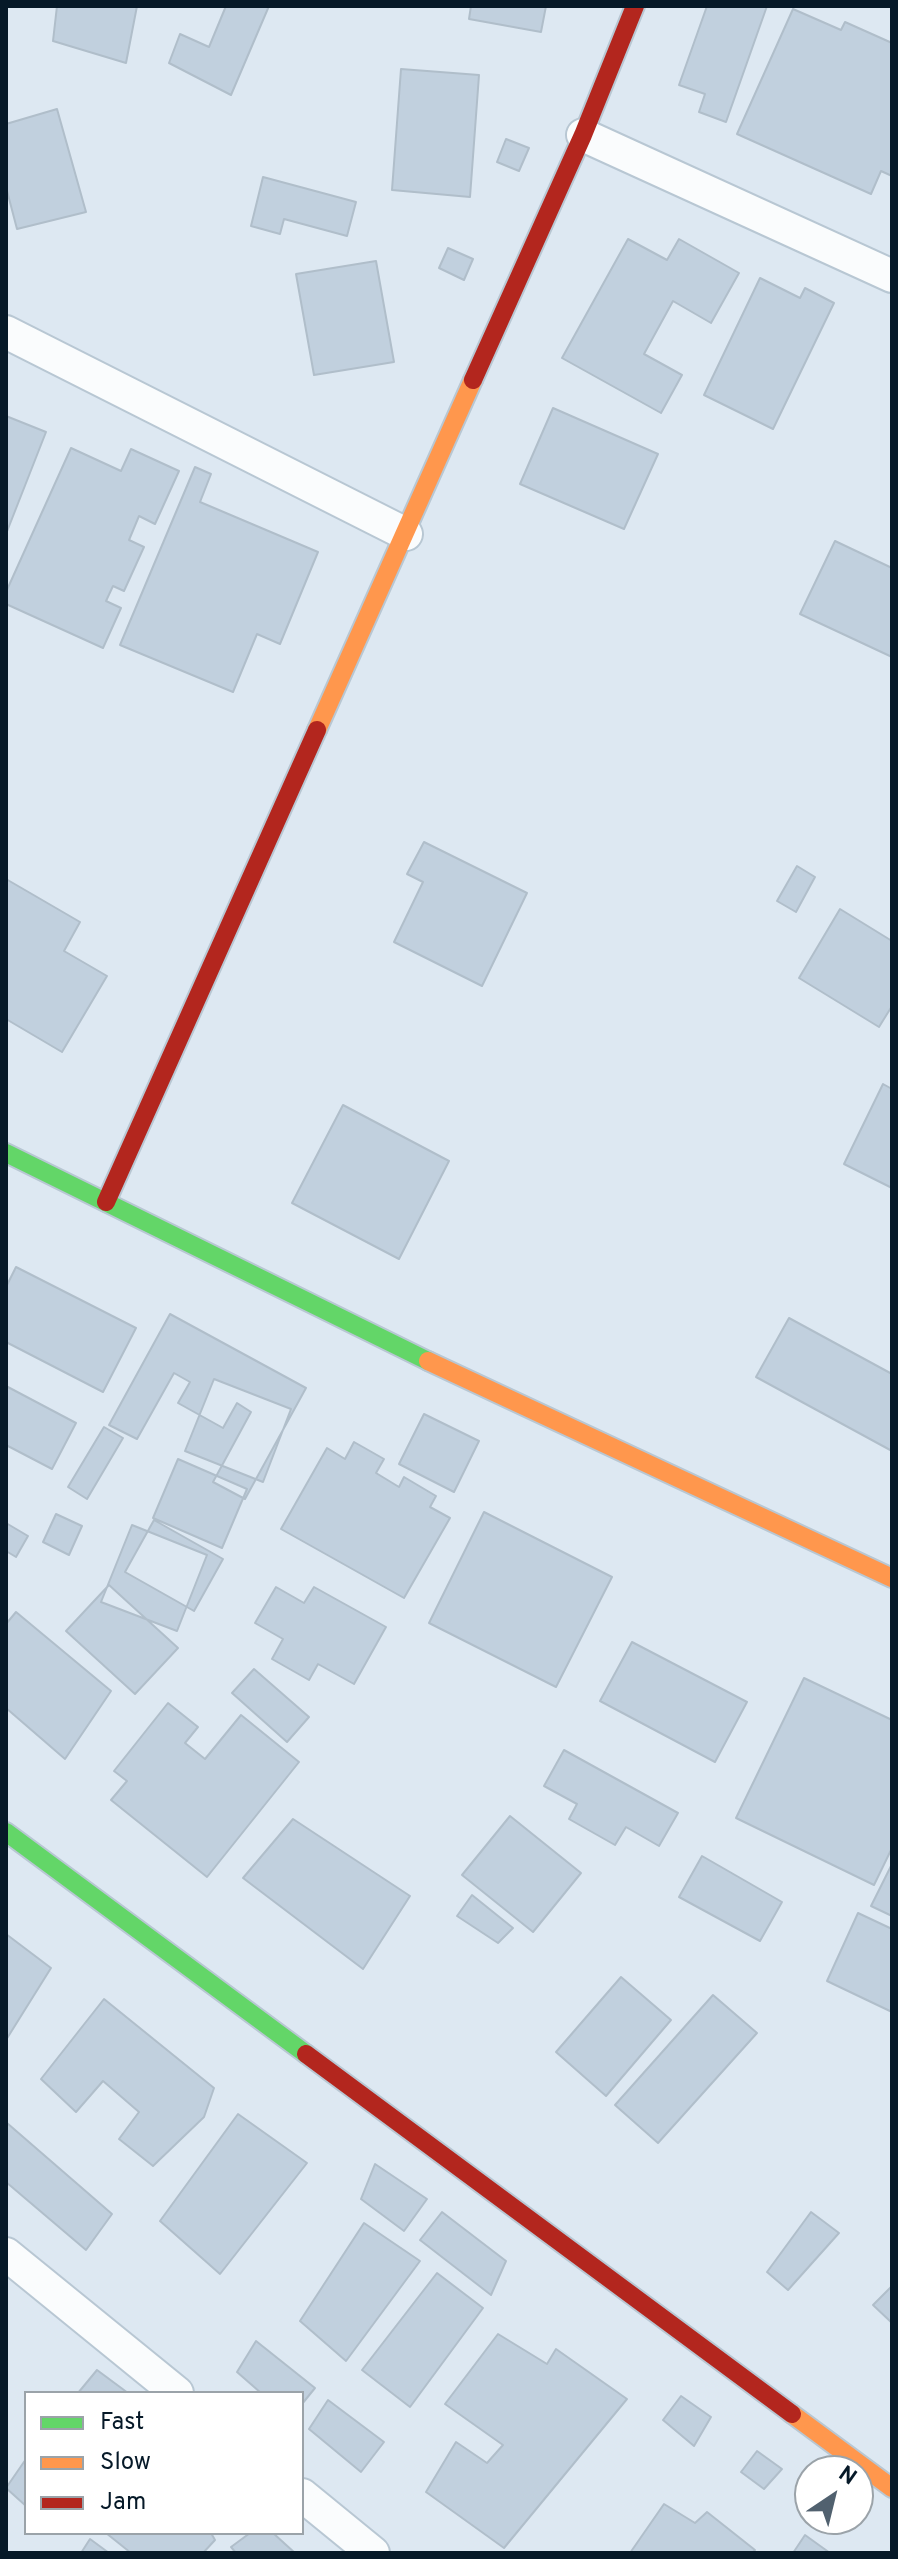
<!DOCTYPE html>
<html>
<head>
<meta charset="utf-8">
<style>
	body { margin:0 }
	#map { position:relative; width:898px; height:2559px; overflow:hidden; background:#dde8f2; font-family:Overpass,sans-serif }
	canvas { display:block }
	.frame { position:absolute; inset:0; border:8px solid #061928; pointer-events:none }
	.legend { position:absolute; left:24px; top:2391px; width:280px; height:144px; box-sizing:border-box; background:#fff; border:2px solid #9ba3a9; margin:0; padding:10px 14px; list-style:none; font-size:24px; color:#061928 }
	.legend li { display:flex; align-items:center; gap:16px; height:40px }
	.legend b { width:40px; border:2px solid #9ba3a9 }
	.north { position:absolute; left:794px; top:2455px; width:80px; height:80px; box-sizing:border-box; background:#fff; border:2px solid #9ba3a9; border-radius:50%; rotate:35deg; font-size:22px; font-weight:700; line-height:32px; text-align:center; color:#061928 }
	.north::after { content:''; display:block; margin:auto; width:28px; height:36px; background:#51616f; clip-path:polygon(50% 0,100% 100%,50% 72%,0 100%) }
</style>
</head>
<body>
<div id="map">
<canvas width="898" height="2559"></canvas>
<div class="frame"></div>
<ul class="legend">
<li><b style="height:10px;background:#63d668"></b>Fast</li>
<li><b style="height:10px;background:#ff974d"></b>Slow</li>
<li><b style="height:10px;background:#b3261e"></b>Jam</li>
</ul>
<div class="north">N</div>
</div>
<script>
const ctx = document.querySelector('canvas').getContext('2d');
ctx.lineJoin = 'round';
function fill(path, color) {
  ctx.fillStyle = color;
  ctx.fill(path, 'evenodd');
}
function trace(path, color, width, dash) {
  ctx.strokeStyle = color;
  ctx.lineWidth = width;
  ctx.lineCap = dash ? 'butt' : 'round';
  ctx.setLineDash(dash || []);
  ctx.stroke(path);
}
const building = new Path2D(`
	M57,6h80l-11,57 -73,-22z
	M226,6h43l-38,89 -62,-32 11,-29 29,13z
	M471,6h75l-5,26 -72,-13z
	M707,6h60l-41,116 -27,-10 6,-18 -26,-9z
	M793,9l48,21 4,-8 47,21v133l-11,-5 -10,23 -134,-60z
	M401,69l78,6 -9,122 -78,-7z
	M57,109l29,103 -69,17 -11,-42v-63z
	M506,139l23,9 -10,23 -22,-9z
	M263,177l93,25 -9,34 -63,-17 -4,15 -29,-8z
	M628,239l39,21 12,-21 60,34 -28,50 -38,-22 -29,53 38,21 -21,38 -99,-55z
	M448,248l25,11 -9,21 -25,-12z
	M376,261l18,101 -80,13 -18,-101z
	M760,278l40,20 5,-10 29,15 -61,126 -69,-34z
	M553,408l105,46 -34,75 -104,-45z
	M6,416l40,16 -40,102z
	M71,448l50,23 10,-22 48,22 -24,53 -16,-8 -10,24 15,7 -20,44 -11,-5 -7,15 15,7 -18,40 -97,-44v-12z
	M195,467l16,7 -11,28 118,50 -38,92 -23,-10 -24,58 -113,-47z
	M835,541l57,27v89l-92,-43z
	M424,842l103,51 -45,93 -88,-44 29,-60 -16,-8z
	M797,866l18,11 -19,35 -19,-11z
	M6,879l74,43 -16,29 43,25 -45,76 -56,-33z
	M840,909l52,32v65l-13,21 -80,-49z
	M883,1084l9,5v99l-48,-24z
	M343,1105l106,56 -50,98 -107,-56z
	M16,1267l120,61 -33,64 -97,-50v-55z
	M170,1314l136,74 -61,111 -32,-17 38,-70 -14,-9 -14,25 -45,-25 12,-21 -16,-9 -37,66 -28,-14z
	M789,1318l103,56v77l-136,-74z
	M214,1379l77,30 -28,73 -78,-31z
	M6,1386l70,37 -24,46 -46,-24z
	M424,1414l55,27 -25,51 -55,-28z
	M104,1427l19,11 -36,61 -19,-12z
	M354,1442l30,17 -8,14 23,14 5,-10 32,19 -6,11 20,11 -46,80 -123,-69 46,-81 18,11z
	M178,1459l69,30 -25,59 -69,-30z
	M484,1512l128,65 -56,110 -127,-64z
	M56,1514l26,12 -13,29 -26,-13z
	M154,1520l69,39 -29,52 -69,-39z
	M6,1523l22,13 -12,21 -10,-6z
	M132,1525l75,30 -30,76 -76,-29z
	M109,1585l69,63 -43,46 -69,-63z
	M276,1587l28,16 10,-16 72,40 -32,57 -36,-20 -9,16 -37,-21 11,-20 -28,-16z
	M16,1612l95,79 -46,68 -59,-51v-84z
	M632,1642l115,60 -32,60 -115,-61z
	M254,1669l55,48 -22,25 -55,-49z
	M804,1678l88,42v128l-18,37 -138,-67z
	M168,1703l30,24 -13,16 20,16 36,-44 58,47 -92,115 -96,-77 16,-19 -13,-10z
	M564,1750l114,63 -19,33 -33,-19 -11,18 -46,-26 8,-15 -33,-18z
	M510,1816l71,57 -48,59 -71,-57z
	M293,1819l117,77 -47,73 -120,-91z
	M702,1856l80,46 -22,39 -81,-44z
	M891,1866l1,1v49l-21,-10z
	M472,1895l41,33 -15,15 -41,-27z
	M858,1913l34,16v83l-65,-31z
	M6,1934l45,34 -45,72z
	M621,1977l50,43 -65,76 -50,-44z
	M713,1995l44,38 -99,110 -43,-38z
	M104,1999l110,89 -10,29 -51,49 -34,-27 20,-27 -36,-31 -27,31 -35,-33z
	M238,2114l69,49 -87,111 -60,-53z
	M7,2123l105,91 -26,36 -80,-68z
	M375,2164l52,35 -23,32 -43,-32z
	M442,2212l64,49 -15,34 -71,-55z
	M811,2212l28,21 -51,57 -21,-18z
	M364,2223l56,38 -74,100 -46,-40z
	M437,2273l46,35 -73,99 -48,-37z
	M892,2286v37l-19,-18z
	M498,2334l49,30 9,-15 71,50 -123,149 -78,-56 30,-50 31,21 16,-18 -58,-41z
	M256,2341l59,47 -13,16v-11h-41l-24,-21z
	M97,2370l31,23h-50z
	M681,2396l30,21 -17,29 -31,-26z
	M328,2400l56,42 -23,30 -52,-43z
	M757,2451l25,18 -18,20 -23,-17z
	M26,2459v47l-20,-18z
	M664,2504l31,19 12,-11 48,38 -3,3h-122z
	M106,2533h105l4,7 -12,13h-72z
	M250,2533h23l22,20h-59l-5,-6z
	M805,2535l25,18h-37z
	M90,2539l19,14h-28z`);
fill(building, '#c1d0de');
trace(building, '#b0beca', 2);
const street = new Path2D(`
	M583,135l309,141
	M6,332l400,202
	M6,2254l171,139
	M302,2495l71,58`);
const fast = new Path2D(`
	M6,1153l422,208
	M6,1832l300,222`);
const slow = new Path2D(`
	M317,730l156,-350
	M428,1361l464,217
	M792,2414l100,74`);
const jam = new Path2D(`
	M473,380l110,-245 52,-129
	M106,1202l211,-472
	M306,2054l486,360`);
trace(street, '#b8c7d3', 36);
trace(fast, '#b8c7d3', 22);
trace(slow, '#b8c7d3', 22);
trace(jam, '#b8c7d3', 22);
trace(street, '#fafcfd', 32);
trace(fast, '#63d668', 18);
trace(slow, '#ff974d', 18);
trace(jam, '#b3261e', 18);
</script>
</body>
</html>
